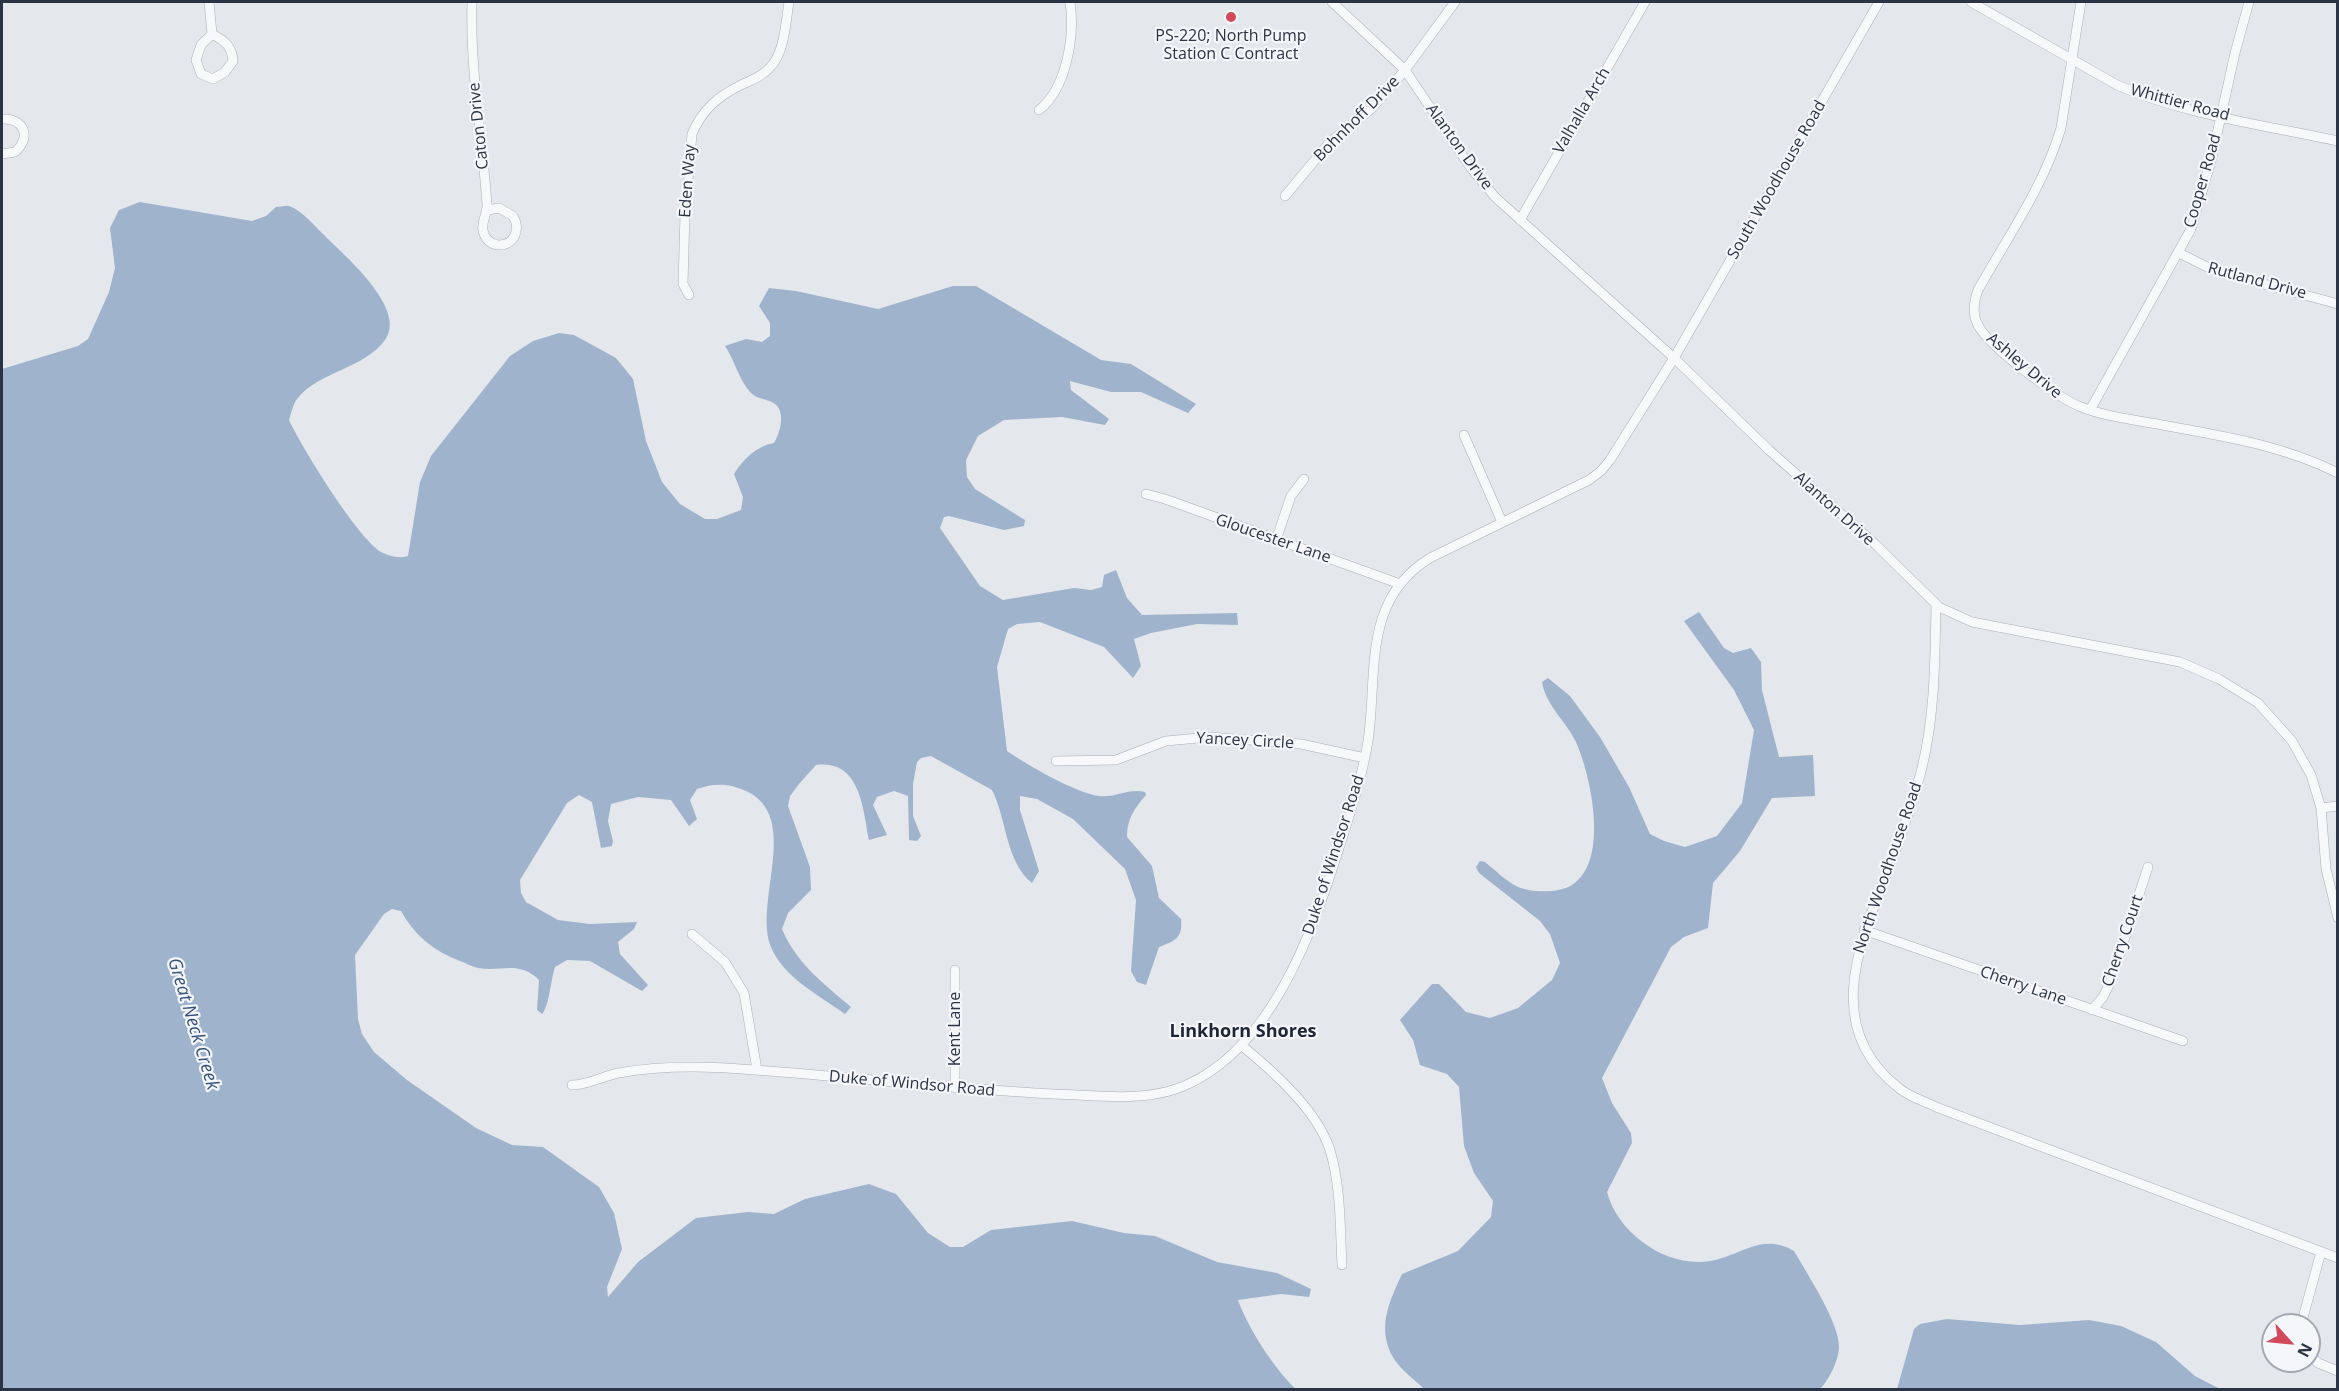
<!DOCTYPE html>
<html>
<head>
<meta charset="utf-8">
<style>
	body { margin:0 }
	#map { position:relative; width:2339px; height:1391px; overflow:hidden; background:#e4e7ec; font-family:"Open Sans",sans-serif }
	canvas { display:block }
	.frame { position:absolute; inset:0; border:3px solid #2b3445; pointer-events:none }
	.north { position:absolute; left:2261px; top:1313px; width:60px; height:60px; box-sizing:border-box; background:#f4f6f9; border:2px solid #a4a8b1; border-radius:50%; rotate:117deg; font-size:16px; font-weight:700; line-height:24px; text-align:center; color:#2b3445 }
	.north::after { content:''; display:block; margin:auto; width:21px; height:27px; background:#d1495b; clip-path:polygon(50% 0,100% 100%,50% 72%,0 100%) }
</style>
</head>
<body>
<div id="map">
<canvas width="2339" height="1391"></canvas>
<div class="frame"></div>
<div class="north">N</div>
</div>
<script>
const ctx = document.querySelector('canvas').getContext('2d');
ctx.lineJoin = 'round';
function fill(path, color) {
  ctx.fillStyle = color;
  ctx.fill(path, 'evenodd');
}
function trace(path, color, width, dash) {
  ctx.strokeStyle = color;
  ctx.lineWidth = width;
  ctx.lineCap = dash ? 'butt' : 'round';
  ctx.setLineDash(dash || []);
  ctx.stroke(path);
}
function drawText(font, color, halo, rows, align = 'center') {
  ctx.font = font + ' "Open Sans",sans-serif';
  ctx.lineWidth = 4.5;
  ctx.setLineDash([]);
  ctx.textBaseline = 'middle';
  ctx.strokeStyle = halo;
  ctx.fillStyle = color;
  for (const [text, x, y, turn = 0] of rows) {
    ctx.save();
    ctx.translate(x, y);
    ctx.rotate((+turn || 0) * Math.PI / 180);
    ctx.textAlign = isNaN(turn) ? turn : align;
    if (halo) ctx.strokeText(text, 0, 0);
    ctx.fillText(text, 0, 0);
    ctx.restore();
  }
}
fill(new Path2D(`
	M140,202l112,19 14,-5 10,-9c4,0 10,-2 13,-1 14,5 26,21 36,30 19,19 83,73 60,104 -21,29 -66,31 -88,59 -4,5 -6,15 -8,21 13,28 68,117 92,132 8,4 18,7 27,4l12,-74 11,-26 79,-100 23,-15 26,-8 15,2 42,23 17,21 13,62 16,41 18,22 25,15h12l24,-9 2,-13 -9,-23c9,-15 23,-28 40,-31 6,-9 12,-31 1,-39 -8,-6 -18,-4 -25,-12 -11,-12 -16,-33 -25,-46l21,-7 16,3 8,-6v-13l-11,-17 10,-18 27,3 82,18 75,-23h23l125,74 30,4 65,40 -8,9 -47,-21h-30l-41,-11 1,9 38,29 -4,6 -43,-8 -58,3 -26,16 -12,24 1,17 8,12 50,31 -1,6 -20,4 -55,-14 -5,1 -4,11 40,58 23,14 71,-12 17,2 11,-3 2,-12 12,-5 11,28 15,17 95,-2 1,12 -41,-1 -46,9 -17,6 7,27 -8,12 -29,-31 -64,-25 -23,2 -9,5 -11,38 10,84c20,14 69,42 92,45 17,2 29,-8 46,-4l1,3c-12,14 -19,24 -19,42l25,29 7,32 22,21c2,19 -6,22 -22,28l-13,38 -9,-3 -6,-11 5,-71 -11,-31 -52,-50 -36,-20 -17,-3v14l19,61 -7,12c-27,-22 -25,-64 -40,-93l-61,-34 -10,2 -4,4 -4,22v32l8,20 -4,5 -8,-1 -1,-44 -14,-5 -17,6 -4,8 14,30 -18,5c-6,-32 -9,-81 -53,-75l-17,19 -9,12 -2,10 22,61 1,23 -23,23 -6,16c15,35 41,54 69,78l-6,7c-25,-18 -62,-37 -74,-67 -18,-45 31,-130 -25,-156 -18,-8 -31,-8 -49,-2l-7,11 7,19 -8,7 -18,-26 -33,-3 -27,7 -3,17 5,20 -1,5 -11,2 -9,-46 -13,-7 -12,8 -47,77 1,13 5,9 32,18 32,4 47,-2 -3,7 -16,13 2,12 28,31 -6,6 -52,-30 -23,-1 -12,7c-4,12 -6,40 -13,47l-5,-4 2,-30c-20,-20 -37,-8 -61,-12 -6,-1 -12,-5 -18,-7 -26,-10 -45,-25 -59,-50l-9,-2 -8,5 -29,41 3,64 4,15 12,18 33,28 69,48 36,17 31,2 56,40 15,26 8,36 -15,38 1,10 30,-35 58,-44 52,-6 26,2 31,-15 64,-15 27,10 32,39 22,14h13l28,-17 81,-9 52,12 31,3 62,26 60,11 34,16 -2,8 -28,-3 -43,6c10,28 37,70 58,89h-1294v-1020l76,-23 10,-7 21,-47 6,-24 -5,-40 9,-18z
	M1699,612l25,36 9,5 18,-5 10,14 1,28 17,67 34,-2 2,41 -43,2 -32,53 -27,32 -5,45 -24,9 -13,10 -69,131 10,25 19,30 1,10 -25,49c11,42 60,76 103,69 31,-5 52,-29 84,-10 13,23 46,72 45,97 -1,14 -10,32 -20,42l-395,-1c-9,-9 -23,-19 -30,-30 -18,-30 -5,-57 8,-85l56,-23 33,-34 2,-16 -19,-28 -10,-27 -5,-59 -12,-13 -27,-9 -7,-25 -13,-20 32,-36h7l27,28 24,6 28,-10 34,-28 8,-17 -10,-29 -10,-13 -61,-48 -3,-6 4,-6 5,1c10,8 22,20 33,25 14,6 42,6 54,-2 38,-24 19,-109 4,-143 -10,-21 -30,-36 -34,-60l6,-4 22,18 30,41 29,50 21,47 14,7 21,6 32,-11 25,-33 12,-73 -20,-40 -50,-69z
	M1947,1319l73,6 69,-5 32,6 35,16 39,34 25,13h-323l17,-60 6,-5z`), '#9fb4cc');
const minor = new Path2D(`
	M209,2l3,32
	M472,2c-2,68 10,134 15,202 1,9 -6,17 -4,26 1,8 7,14 15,15 17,1 23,-17 15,-29l-14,-8 -12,2
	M1332,2l73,68 66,98 24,29 179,161 95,92 106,94 64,63 33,15 208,40 39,17 39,24 34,38 19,34 10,33 5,61 12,49
	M1971,2l146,83c69,30 147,40 221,56
	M2081,2l-20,126c-17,58 -54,110 -83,162 -4,11 -6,24 0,35 11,22 80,73 103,82 26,10 54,13 81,18 60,11 120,20 176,48
	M212,34c13,7 20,12 21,27l-8,11 -12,7 -12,-5 -5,-14 5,-15z
	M1039,110c28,-22 36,-75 31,-108
	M2,119c22,-1 30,18 13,33l-13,2
	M1285,196l45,-54 41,-33 34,-39 50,-68
	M1520,220l125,-218
	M2179,253l36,18 123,33
	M689,295l-6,-11 2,-70 7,-80c10,-24 26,-38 49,-49 13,-6 26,-11 34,-24 10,-16 11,-41 14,-59
	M2090,410l101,-181 20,-68 24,-108 14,-51
	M1464,435l38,87
	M1146,494l19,5 235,85
	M1276,540l15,-44 13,-17
	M1936,604c-1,57 -1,113 -15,168 -8,28 -17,56 -27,83 -29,76 -78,170 6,234 10,8 24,12 36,18l402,151
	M1056,761l60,-1 50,-19 43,-4 92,7 64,14
	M2321,808l17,-2
	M1864,930l319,111
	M692,934l33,28 19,31 13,77
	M955,970v118
	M2092,1010l11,-13 7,-14 38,-116
	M1241,1045c32,26 76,65 89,105 11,37 10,77 12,115
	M572,1085c15,0 31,-9 47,-12 44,-8 90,-7 135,-3 100,7 200,19 300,24 40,1 83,8 122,-5 93,-33 136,-155 163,-241 11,-35 23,-70 29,-107 10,-66 -7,-141 62,-183l159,-78 12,-9 9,-11 64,-102 205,-356
	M2301,1325l20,-73
	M2309,1354l9,9 20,8`);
trace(minor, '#a9aeb7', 10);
trace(minor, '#f7f8fa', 9);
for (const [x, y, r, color] of [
	[1231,17,6,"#d1495b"]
]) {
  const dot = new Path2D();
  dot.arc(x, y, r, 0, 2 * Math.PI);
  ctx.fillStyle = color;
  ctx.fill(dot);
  trace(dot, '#f4f6f9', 2);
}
drawText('16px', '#2b3445', '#f4f6f9', [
	["PS-220; North Pump",1231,36],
	["Station C Contract",1231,54]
]);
drawText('16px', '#2b3445', '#f4f6f9', [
	["Whittier Road",2180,103,15],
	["Valhalla Arch",1582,111,-60],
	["Bohnhoff Drive",1357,119,-45],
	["Caton Drive",479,126,-96],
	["Alanton Drive",1459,147,54],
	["South Woodhouse Road",1777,180,-60],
	["Eden Way",688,181,-86],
	["Cooper Road",2203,181,-74],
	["Rutland Drive",2257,281,15],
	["Ashley Drive",2024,366,40],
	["Alanton Drive",1834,509,42],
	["Gloucester Lane",1273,539,19],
	["Yancey Circle",1245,741,3],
	["Duke of Windsor Road",1334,855,-72],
	["North Woodhouse Road",1888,868,-71],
	["Cherry Court",2123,941,-71],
	["Cherry Lane",2023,986,19],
	["Kent Lane",955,1029,-90],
	["Duke of Windsor Road",912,1084,5]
]);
drawText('italic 18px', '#34527a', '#f4f6f9', [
	["Great Neck Creek",193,1024,73]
]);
drawText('bold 18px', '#1d2536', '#f4f6f9', [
	["Linkhorn Shores",1243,1032]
]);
</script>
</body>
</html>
